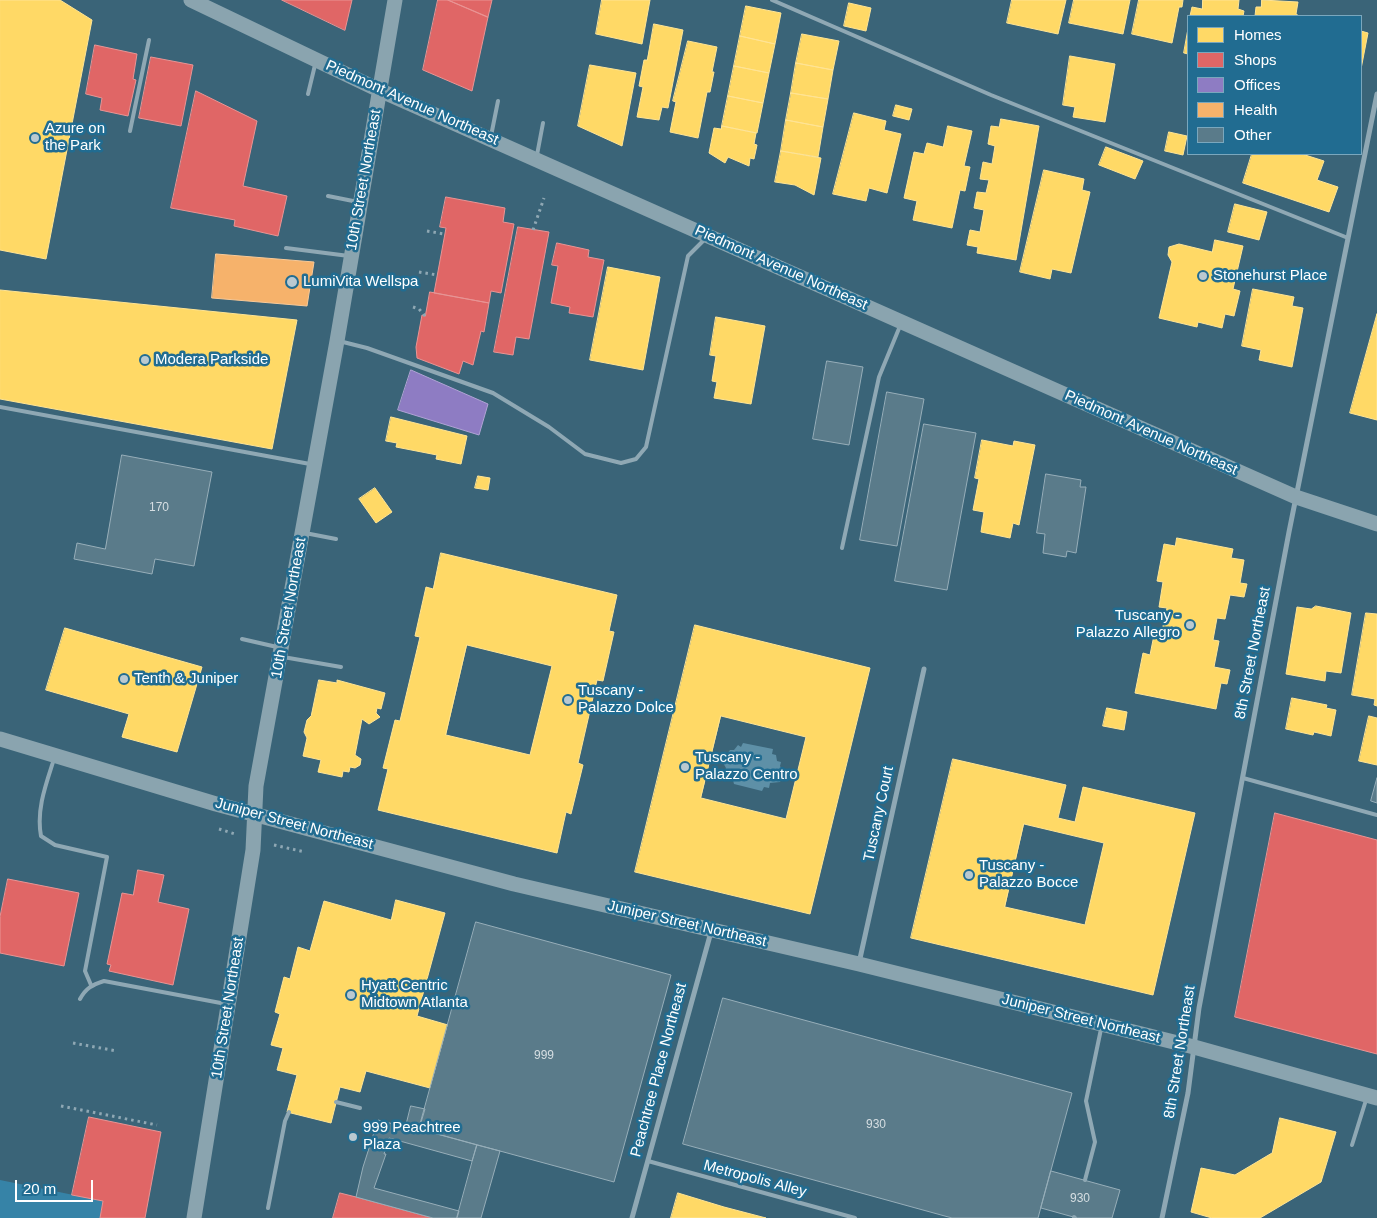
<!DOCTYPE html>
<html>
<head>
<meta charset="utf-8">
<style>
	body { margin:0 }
	#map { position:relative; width:1377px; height:1218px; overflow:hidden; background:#3a6478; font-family:Helvetica,sans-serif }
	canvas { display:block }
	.legend { position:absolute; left:1187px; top:15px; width:175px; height:140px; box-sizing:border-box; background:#216c91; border:1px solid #7aa7bd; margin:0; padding:6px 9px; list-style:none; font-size:15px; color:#fff }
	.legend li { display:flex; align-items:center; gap:10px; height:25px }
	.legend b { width:25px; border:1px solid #7aa7bd }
	.scale { position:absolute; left:15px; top:1180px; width:78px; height:22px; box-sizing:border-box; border:2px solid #fff; border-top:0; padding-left:6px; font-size:15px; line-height:18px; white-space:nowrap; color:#fff; -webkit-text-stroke:4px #216c91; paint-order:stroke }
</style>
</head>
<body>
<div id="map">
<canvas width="1377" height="1218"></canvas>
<ul class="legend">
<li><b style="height:14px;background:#ffd966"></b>Homes</li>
<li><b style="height:14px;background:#e06666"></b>Shops</li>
<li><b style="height:14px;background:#8e7cc3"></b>Offices</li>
<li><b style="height:14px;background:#f6b26b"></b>Health</li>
<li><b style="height:14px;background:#5a7b8a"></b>Other</li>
</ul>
<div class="scale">20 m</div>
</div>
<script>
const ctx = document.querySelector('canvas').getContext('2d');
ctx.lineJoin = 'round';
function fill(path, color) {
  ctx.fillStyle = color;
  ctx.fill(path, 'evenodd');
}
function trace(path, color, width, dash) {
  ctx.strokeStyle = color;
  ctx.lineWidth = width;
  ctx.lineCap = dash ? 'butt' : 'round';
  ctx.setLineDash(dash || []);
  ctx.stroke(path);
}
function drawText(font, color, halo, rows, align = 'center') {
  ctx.font = font + ' Helvetica,sans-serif';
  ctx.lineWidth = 5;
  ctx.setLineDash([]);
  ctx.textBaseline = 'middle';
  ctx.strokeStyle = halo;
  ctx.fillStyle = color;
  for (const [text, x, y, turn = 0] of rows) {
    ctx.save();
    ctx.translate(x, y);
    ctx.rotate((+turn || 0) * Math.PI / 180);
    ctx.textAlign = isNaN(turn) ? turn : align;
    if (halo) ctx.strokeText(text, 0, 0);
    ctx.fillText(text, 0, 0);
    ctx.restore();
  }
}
fill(new Path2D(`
	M0,1180l103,21 -3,17h-100z`), '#3683a7');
fill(new Path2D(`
	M743,743l30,6 -1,5 4,1 1,6 4,1 -1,4 4,7 -4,9 -10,1 -1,5 -5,-1 -2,4 -28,-7 -1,-4 -5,-2 1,-4 -4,-3 1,-3 -4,-7 8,-11h4l4,-5 3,2z`), '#5e90a7');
const homes = new Path2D(`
	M0,0h60l32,20 -46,239 -46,-9z
	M602,0h48l-8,44 -46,-10z
	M1012,0h54l-8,34 -51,-11z
	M1074,0h56l-7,34 -54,-11z
	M1139,0h44l-1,7h-3l-7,36 -40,-9z
	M1203,0h36l-1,9 6,2 -1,5h-53l2,-9 10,2z
	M1262,0l36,2 -2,12 3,2h-44l1,-9h5z
	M849,3l22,5 -5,23 -22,-5z
	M746,6l35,7 -6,31 -35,-8z
	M654,24l29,6 -15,78 -6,-1 -3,13 -22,-3 6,-30 -4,-1 5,-26h3z
	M1188,29v25l-4,-1z
	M1361,31l7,2 -7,36z
	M802,34l37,7 -6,29 -37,-7z
	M740,36l35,8 -6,29 -35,-7z
	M688,41l29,6 -5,25h2l-4,20h-3l-9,46 -28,-6 6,-30 -3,-1z
	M1070,56l45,8 -10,58 -32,-5 2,-10 -12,-2z
	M796,63l37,7 -5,29 -37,-6z
	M590,65l46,8 -14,73 -44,-20z
	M734,66l35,7 -6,30 -35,-7z
	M791,93l37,6 -5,28 -37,-7z
	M728,96l35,7 -6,30 -35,-7z
	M896,105l16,4 -3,11 -16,-4z
	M854,113l32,8 -2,9 17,4 -14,59 -18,-5 -3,13 -33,-7z
	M1001,119l38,7 -23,134 -39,-7 1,-6 -11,-2 3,-15 10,2 4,-22 -10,-2 3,-16 9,1 3,-13 -9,-1 3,-17 9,2 3,-18 -7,-2 3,-18 8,1z
	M786,120l37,7 -5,30 -37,-6z
	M722,126l34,7 -2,11 3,1 -3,14 -4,-1 -1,8 -21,-9 -3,6 -16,-10 5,-25 7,1z
	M948,126l24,5 -8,35 6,1 -5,24 -5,-1 -8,38 -39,-8 4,-19 -13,-3 10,-46 10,2 3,-11 16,4z
	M1169,132l18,4 -4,19 -18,-4z
	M1106,147l37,14 -8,18 -36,-14z
	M781,151l40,7 -7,37 -19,-10 -20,-3z
	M1252,154h50l22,7 -7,19 21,7 -9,25 -86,-29z
	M1044,170l40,9 -2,11 8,2 -19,81 -19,-4 -2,10 -30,-7z
	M1235,204l32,8 -8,28 -31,-8z
	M1215,240l28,6 -10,43 7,2 -6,25 -9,-2 -3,14 -24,-6 -1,5 -38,-9 13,-56 -4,-7 1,-8 10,-3 33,8z
	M608,267l52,10 -17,93 -53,-10z
	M1253,289l41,8 -2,9 11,2 -11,59 -33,-7 2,-10 -19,-4z
	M0,290l297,30 -25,129 -272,-50z
	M1377,314v106l-27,-7z
	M716,317l49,9 -14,78 -37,-6 3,-16 -5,-1 4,-25 -6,-1z
	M391,417l76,19 -6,28 -25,-5 1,-4 -41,-8 1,-4 -11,-2z
	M982,440l31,6 1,-5 21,4 -16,80 -6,-2 -3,15 -29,-6 3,-20 -11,-2 6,-31 -4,-1z
	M478,476l12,2 -2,12 -13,-2z
	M375,488l17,24 -16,11 -17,-24z
	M1177,538l56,11 -2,9 13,2 -4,23 7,1 -3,13 -14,-2 -5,24 -8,-1 -4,22 6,1 -5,26 16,3 -3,14 -6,-1 -5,26 -81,-16 8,-40 7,2 5,-25 7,1 5,-23 -8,-1 4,-25 -6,-1 7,-37 11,2z
	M441,553l176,42 -8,36 5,1 -11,49 -6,-1 -19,83 5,2 -12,49 -5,-2 -9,41 -179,-43 10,-41 -5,-1 12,-48 5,1 20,-84 -5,-1 11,-49 7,2zM467,645l85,21 -22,89 -84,-20z
	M1316,606l35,7 -10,60 -15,-2 -1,10 -39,-7 11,-67 14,2z
	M1366,613l11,1v92l-3,-1 1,-6 -23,-4z
	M695,625l175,43 -60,246 -175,-42zM721,716l85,21 -20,82 -85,-21z
	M65,628l137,39 -25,85 -55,-15 7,-23 -83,-24z
	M319,680l18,3v-3l48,13 -4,16 -4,-1 -1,5 4,4 -11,7 -7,-5 -7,36 6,4 -1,6 -5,3 -5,-1 -1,5 -6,-1 -1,6 -24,-5 3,-12 -18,-4 4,-18 -3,-6 3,-12 4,-4z
	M1292,698l35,7 -1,3 10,2 -5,26 -17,-4 -1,3 -27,-6z
	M1107,708l20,4 -3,18 -21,-4z
	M1369,716l8,2v47l-18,-4z
	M953,759l113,26 -8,33 17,4 8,-35 112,26 -42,182 -242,-57zM1024,824l80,19 -19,82 -80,-18z
	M396,900l49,13 -28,103 31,9 -18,63 -64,-17 -6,21 -20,-5 -9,36 -44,-11 10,-37 -20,-5 6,-22 -12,-3 9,-31 -5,-2 9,-35 6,2 8,-32 12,4 14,-50 67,19z
	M1280,1118l56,14 -15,50 -61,36h-48l-21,-6 10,-44 34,7 37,-22z
	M678,1193l46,14 42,11h-95z`);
fill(homes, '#ffd966');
trace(homes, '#ffe494', 1);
const shops = new Path2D(`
	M282,0h70l-7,30z
	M438,0h10l40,17 -16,74 -49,-21z
	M448,0h44l-4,17z
	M95,45l42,9 -4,25 3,1 -8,36 -28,-6 2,-12 -16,-4z
	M151,57l42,8 -12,61 -42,-8z
	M196,91l61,30 -14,65 44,10 -9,40 -44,-10 1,-6 -64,-12z
	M446,197l59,11 -2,14 11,2 -13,69 -10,-2 -2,12 -55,-10 12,-65 -6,-1z
	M518,227l31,5 -20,107 -13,-2 -3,18 -19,-3z
	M557,243l32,7 -1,7 16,3 -11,57 -24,-4 1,-6 -19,-4 7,-37 -6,-1z
	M430,292l59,11 -5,29 -3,-1 -8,34 -10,-4 -4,13 -42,-16 -1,-11 6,-32 3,1z
	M1275,813l102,27v214l-142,-37z
	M138,870l26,5 -6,27 31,7 -16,76 -64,-14 2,-6 -4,-1 15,-71 11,2z
	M8,879l71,14 -15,73 -64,-13v-36z
	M89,1117l72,15 -16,86h-45l3,-17 -31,-6z
	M340,1193l16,4 77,21h-100z`);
fill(shops, '#e06666');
trace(shops, '#e99494', 1);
const offices = new Path2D(`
	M411,370l77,34 -9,31 -81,-25z`);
fill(offices, '#8e7cc3');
trace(offices, '#b0a3d5', 1);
const health = new Path2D(`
	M216,254l98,8 -7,44 -95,-8z`);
fill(health, '#f6b26b');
trace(health, '#f9c997', 1);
const building = new Path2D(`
	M827,361l36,6 -14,78 -36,-6z
	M887,392l37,7 -27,147 -37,-6z
	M924,424l52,9 -29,157 -52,-9z
	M122,455l90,17 -18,94 -39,-7 -3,15 -78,-15 3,-16 28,6z
	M1046,474l35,6 -1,7h6l-10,66 -9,-2 -1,6 -23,-4 2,-19 -8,-1z
	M1377,778v25l-6,-2z
	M476,922l195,53 -57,207 -195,-53z
	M723,998l349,95 -34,125h-86l-269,-74z
	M411,1106l14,3 -6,20 58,16 -5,16 -83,-23 -5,16h2l-12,34 85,23 -2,7h-24l-77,-21 7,-30 15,-47 27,7z
	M477,1145l23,6 -19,67h-24z
	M1051,1171l69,19 -8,28h-35l-36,-10z`);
fill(building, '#5a7b8a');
trace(building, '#97aeb9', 1);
trace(new Path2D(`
	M533,230l11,-32
	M427,231l17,3
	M419,272l18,3
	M413,307l6,2 6,7
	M219,829l16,5
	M274,845l31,7
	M73,1043l44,8
	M61,1106l96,19`), '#8fa8b4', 3, [2.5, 4]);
trace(new Path2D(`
	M772,0l219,95 357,143
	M308,94l7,-29
	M130,131l19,-91
	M491,136l7,-35
	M537,155l6,-32
	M328,196l30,6
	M286,248l63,8
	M339,341l28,7 126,45 56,34 36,27 36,9 15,-4 10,-12 42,-191 17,-17
	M0,407l310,57
	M305,533l31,6
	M842,548l37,-171 21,-51
	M242,639l35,8
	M283,657l58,10
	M54,759c-8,25 -18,51 -13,77l14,9 52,12 -22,114 6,14
	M1243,778l134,37
	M80,999c6,-11 12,-14 24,-18l122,23
	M336,1102l24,6
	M1352,1145l14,-45
	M648,1161l207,57
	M1085,1180l10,-38 -9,-41 15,-72
	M268,1208l17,-87 4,-9
	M1074,1217l1,1`), '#8fa8b4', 4);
trace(new Path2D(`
	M859,963l65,-294
	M632,1218l79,-286
	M1162,1218l26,-125 11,-85 90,-476 88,-438`), '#8fa8b4', 5);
trace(new Path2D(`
	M191,0l188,90 917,407 81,27
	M0,739l216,65 298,80 345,80 335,83 183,51
	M194,1218l59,-368 3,-64 81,-445 58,-341`), '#8aa4af', 15);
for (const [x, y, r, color] of [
	[35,138,5,"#bac9d0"],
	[1203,276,5,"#bac9d0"],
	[292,282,6,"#bac9d0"],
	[145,360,5,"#bac9d0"],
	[1190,625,5,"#bac9d0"],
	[124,679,5,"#bac9d0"],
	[568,700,5,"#bac9d0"],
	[685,767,5,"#bac9d0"],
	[969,875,5,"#bac9d0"],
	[351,995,5,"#bac9d0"],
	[353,1137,5,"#bac9d0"]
]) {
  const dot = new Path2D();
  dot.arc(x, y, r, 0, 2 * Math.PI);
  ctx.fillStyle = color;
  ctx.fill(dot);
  trace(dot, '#216c91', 2);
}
drawText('12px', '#d6dee2', null, [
	["170",159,508],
	["999",544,1056],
	["930",876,1125],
	["930",1080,1199]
]);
drawText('15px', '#fff', '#216c91', [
	["Piedmont Avenue Northeast",412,103,24],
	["10th Street Northeast",364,180,-80],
	["Piedmont Avenue Northeast",781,268,24],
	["Piedmont Avenue Northeast",1151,433,24],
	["10th Street Northeast",289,608,-80],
	["8th Street Northeast",1253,653,-79],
	["Tuscany Court",879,814,-78],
	["Juniper Street Northeast",294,824,15],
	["Juniper Street Northeast",687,924,13],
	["10th Street Northeast",228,1008,-81],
	["Juniper Street Northeast",1081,1019,14],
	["8th Street Northeast",1180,1052,-81],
	["Peachtree Place Northeast",659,1070,-75],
	["Metropolis Alley",755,1179,15]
]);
drawText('15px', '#fff', '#216c91', [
	["Azure on",45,129],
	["the Park",45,146],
	["Stonehurst Place",1213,276],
	["LumiVita Wellspa",303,282],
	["Modera Parkside",155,360],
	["Tuscany -",1180,616,"right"],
	["Palazzo Allegro",1180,633,"right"],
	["Tenth & Juniper",134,679],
	["Tuscany -",578,691],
	["Palazzo Dolce",578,708],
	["Tuscany -",695,758],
	["Palazzo Centro",695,775],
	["Tuscany -",979,866],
	["Palazzo Bocce",979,883],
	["Hyatt Centric",361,986],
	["Midtown Atlanta",361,1003],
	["999 Peachtree",363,1128],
	["Plaza",363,1145]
], 'left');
</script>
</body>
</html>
